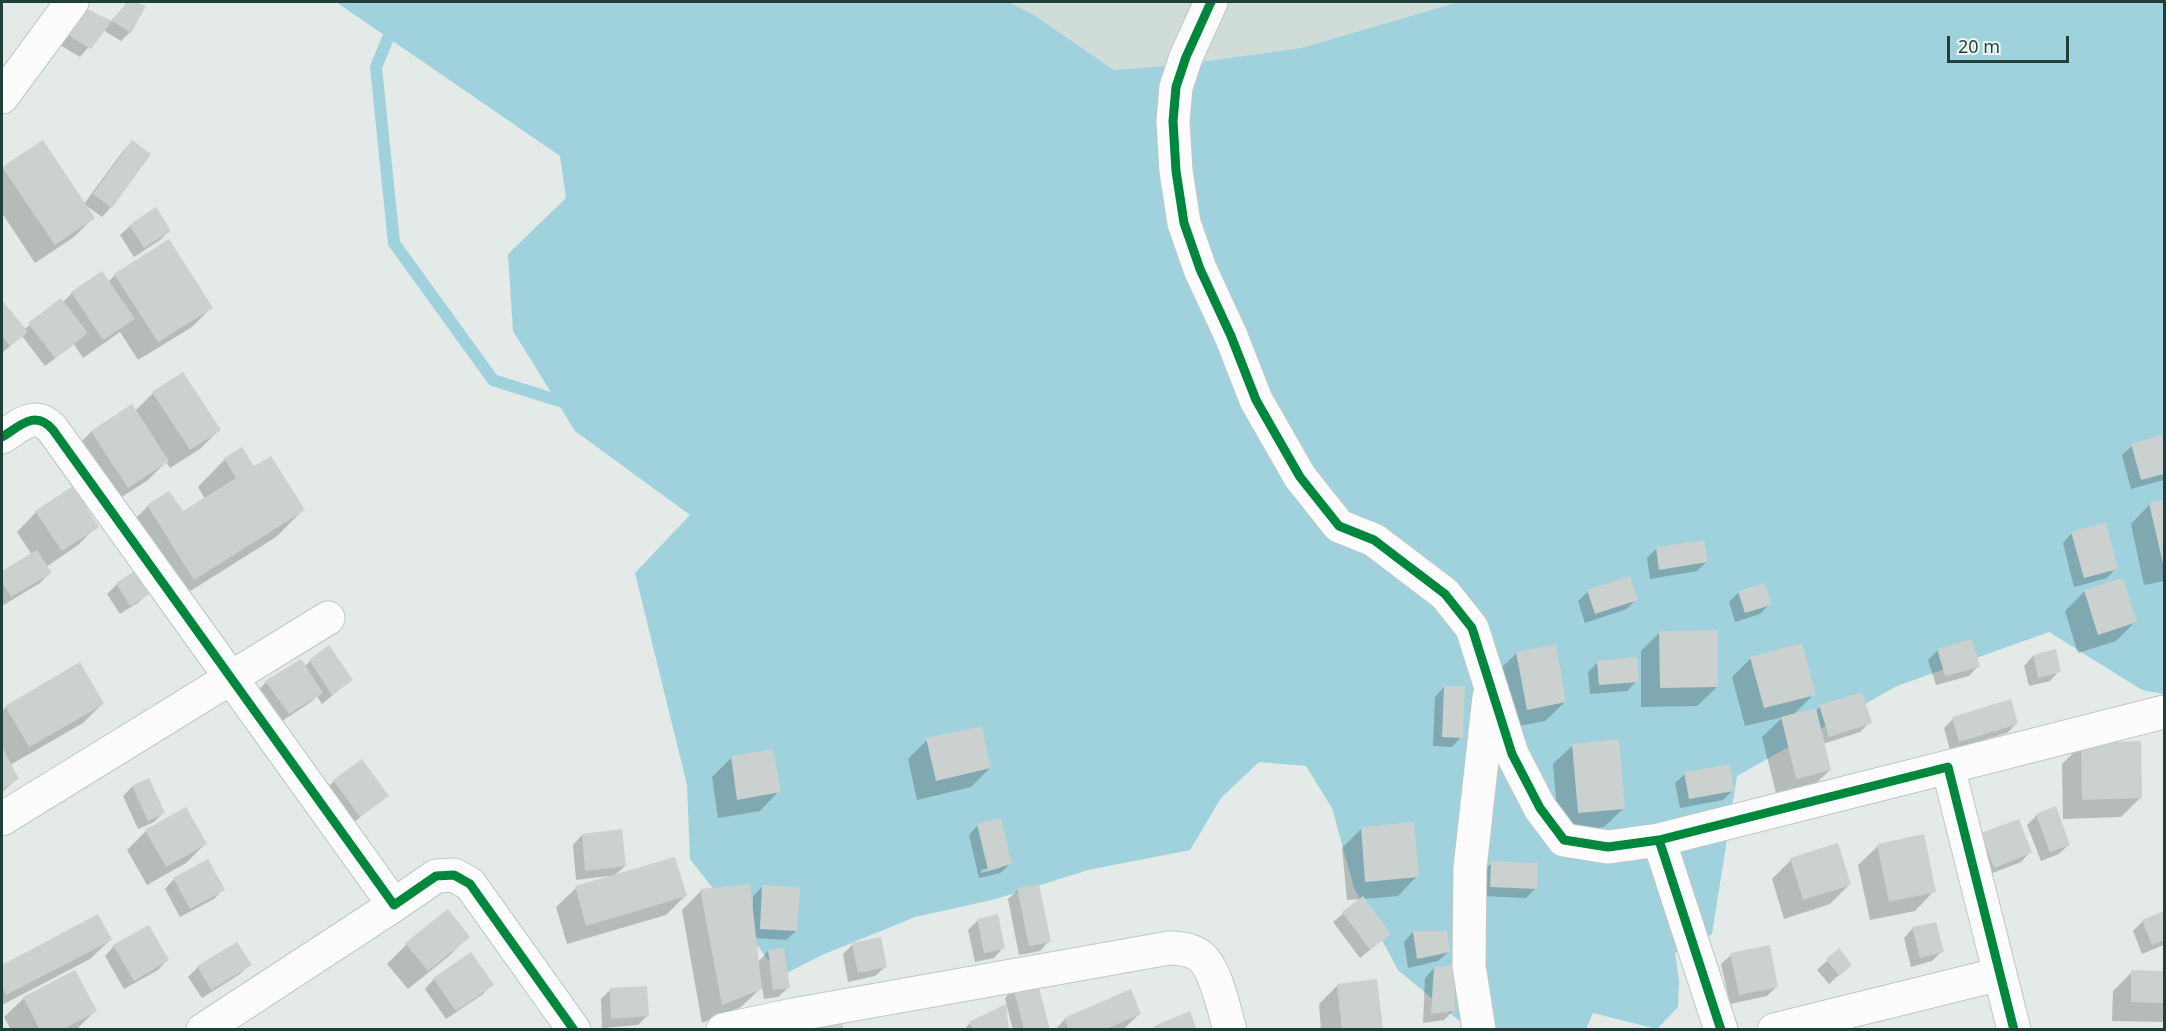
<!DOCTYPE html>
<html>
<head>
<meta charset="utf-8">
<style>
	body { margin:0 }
	#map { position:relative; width:2166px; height:1031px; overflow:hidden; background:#e3eae7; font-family:"Noto Sans",sans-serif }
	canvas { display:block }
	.frame { position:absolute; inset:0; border:3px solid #1f3f38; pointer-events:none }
	.scale { position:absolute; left:1947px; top:36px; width:122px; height:27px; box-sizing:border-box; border:3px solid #1f3f38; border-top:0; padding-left:8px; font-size:18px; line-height:21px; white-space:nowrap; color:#1f3f38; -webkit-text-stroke:4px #f1f9f5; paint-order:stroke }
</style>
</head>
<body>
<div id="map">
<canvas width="2166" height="1031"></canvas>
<div class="frame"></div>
<div class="scale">20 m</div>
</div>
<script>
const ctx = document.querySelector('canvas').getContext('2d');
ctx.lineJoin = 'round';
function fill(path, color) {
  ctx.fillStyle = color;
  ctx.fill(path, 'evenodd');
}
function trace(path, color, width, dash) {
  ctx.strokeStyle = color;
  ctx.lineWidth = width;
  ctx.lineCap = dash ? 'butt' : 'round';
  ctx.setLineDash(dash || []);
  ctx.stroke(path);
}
fill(new Path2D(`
	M1008,2h451l-158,46 -115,16 -72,6 -80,-55z`), '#d0dcd7');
fill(new Path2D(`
	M336,2h672l26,13 80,55 72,-6 115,-16 158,-46h705v692l-22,-4 -93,-58 -152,54 -160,90 -25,158 -37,19 4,27 -1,27 -21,22 -64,-16 -7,16h-117l-71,-59 -44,-82 -22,-80 -26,-42 -47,-4 -38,36 -31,52 -102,20 -92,29 -81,18 -93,38 -41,21 -91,-117 -3,-74 -52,-212 55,-58 -115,-84 -62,-100 -5,-77 58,-56 -6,-42z`), '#9fd2dc');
fill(new Path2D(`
	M128,2l16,5 -14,25 -9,9 -18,-11 -23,27 -20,-12 16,-26 34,3z
	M132,142l-21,65 -9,10 -18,-13 39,-53z
	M3,168l90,50 -19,19 -39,26 -33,-50v-43z
	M130,226l39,5 -9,9 -26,17 -14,-22z
	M115,275l96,33 -19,19 -54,33 -18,-28 -37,26 -9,-14 -29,22 -23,-30 -20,17v-51l22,27 38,-26 10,-10 36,-11z
	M153,393l66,37 -19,19 -30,19 -4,-6 -18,18 -40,26 -36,-55 19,-19 41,-26 3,5z
	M2164,436v44l-33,9 -9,-34 10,-9z
	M225,459l29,9 49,42 -27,27 -111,70 -45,-73 28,-28 21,-13 13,21 23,-15 -7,-12z
	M2164,501v80l-20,4 -13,-61 19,-20z
	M36,512l61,14 -19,19 -32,22 4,6 -10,10 -38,23v-33l30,-18 -15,-23z
	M2072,533l44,35 -9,10 -33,9 -11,-44z
	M1657,548l49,14 -9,9 -47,8 -3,-21z
	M136,572l13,20 -10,10 -19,12 -13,-20 10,-10z
	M2122,580l13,42 -19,19 -38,12 -13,-42 19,-19z
	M1588,592l48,7 -9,10 -42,14 -7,-22z
	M1739,592l31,12 -10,10 -25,8 -6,-20z
	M1660,632l57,55 -20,19 -56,1v-56z
	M1938,650l40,16 -9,10 -33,9 -8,-25z
	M1517,653l48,49 -20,19 -37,7 -11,-56z
	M2033,656l26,15 -9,10 -21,5 -5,-20z
	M1751,658l63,36 -21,21 22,-4 5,-4 50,15 -10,10 -37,12 7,26 -20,19 -33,8 -15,-60 21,-20 -38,9 -13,-49z
	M310,661l41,19 -29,24 -5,-8 -6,6 -32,21 -22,-31 9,-10 38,-15z
	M1598,662l39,19 -10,10 -37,3 -2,-22z
	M1444,687l17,50 -9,10 -19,-1 2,-49z
	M102,704l-19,19 -73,42 7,14 -15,13v-81l4,-4z
	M1953,719l64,4 -10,10 -57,17 -6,-22z
	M927,740l63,28 -19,19 -54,13 -9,-41z
	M1573,745l51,63 -20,19 -45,5 -6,-68z
	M2081,745l60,52 -20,20 -58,2 -1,-55z
	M731,758l48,33 -19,20 -42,7 -6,-41z
	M1685,774l48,16 -10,10 -43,8 -5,-25z
	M149,780l14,33 -9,9 -16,7 -15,-33 9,-9z
	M334,781l53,15 -38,30 -25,-35z
	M2037,815l32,29 -10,10 -18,7 -14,-36z
	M978,825l32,39 -10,9 -21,5 -10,-43zM1001,865v3l-20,5v-3z
	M1361,829l56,47 -19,20 -35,3 26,35 -29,24 -27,-36 28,-23 -14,1 -5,-52z
	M146,831l59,13 -19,19 -39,22 -20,-35z
	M582,835l43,31 -11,10 71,20 -19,19 -99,29 -11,-37 20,-19 33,-10 -1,-2 -32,4 -3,-35z
	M1982,835l48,17 -9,10 -36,14z
	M1878,846l56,45 -19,20 -45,9 -12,-55z
	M1791,860l58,25 -19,19 -46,15 -12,-40z
	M1492,863l44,25 -10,10 -45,-2 1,-24z
	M174,879l49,10 -9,10 -34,18 -15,-28z
	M763,886l33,45 -10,9 -31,-2 3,24 10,-11 20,37 -10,9 -14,2 -2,-12 -21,20 -39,16 -20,-113 19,-19 52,15v-10z
	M1018,890l31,51 -9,10 -21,4 -11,-56z
	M448,911l20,26 -19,19 -41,33 -21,-25 19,-19z
	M2164,913v32l-22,9 -9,-23 10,-10z
	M97,916l13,24 -20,19 -88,46v-38z
	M978,920l25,28 -9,10 -19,4 -7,-32z
	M1913,928l29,23 -10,10 -21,6 -7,-29z
	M1413,932l35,20 -10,9 -30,7 -4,-26z
	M879,939l6,28 -10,9 -27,6 -5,-28 9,-9z
	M114,946l53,14 -9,10 -34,19 -19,-33z
	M1839,950l11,15 -21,19 -12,-14z
	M1731,955l45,32 -9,9 -37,8 -9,-40z
	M250,964l-10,10 -38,24 -14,-21 10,-10z
	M1434,968l20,42 -10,10 -21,3 2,-45z
	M2132,972h32v50l-52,-1 1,-30z
	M434,979l58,5 -9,10 -37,25 -21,-30z
	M1338,985l43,45h-60l-2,-26z
	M1014,988l35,42h-36l-6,-23h-2l2,23h-43l6,-7 37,-17 -2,-8z
	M610,990l37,26 -9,9 -36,3 -1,-29z
	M24,998l71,13 -19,19h-65l-7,-13z
	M1140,1013l-17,17h-68l10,-11z`), '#0003');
trace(new Path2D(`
	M403,2l-27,65 18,176 99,137 76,24`), '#9fd2dc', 12);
fill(new Path2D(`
	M127,2h7l12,4 -15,27 -19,-12 -21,28 -23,-14 17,-27 27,13z
	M43,140l52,78 -40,27 -53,-78z
	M132,140l19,14 -39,54 -19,-14z
	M156,207l15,24 -27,17 -15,-23z
	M169,239l44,69 -55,34 -44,-68z
	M102,271l33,48 -32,21 -32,-48z
	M61,298l27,35 -33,25 -27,-35z
	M2,300l26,32 -18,14 -8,-11z
	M183,372l38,58 -31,20 -38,-58z
	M132,404l37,57 -41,27 -37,-57z
	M2164,434v40l-23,6 -10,-36z
	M242,447l12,19 17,-10 34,54 -111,70 -47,-75 22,-14 14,20 53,-33 -12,-20z
	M73,486l26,41 -37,24 -27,-40z
	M2164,499v69l-15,-65z
	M2106,522l12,47 -34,9 -13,-46z
	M1704,540l4,22 -49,8 -3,-23z
	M37,550l15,23 -41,24 -9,-15v-11z
	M136,570l15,23 -21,13 -14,-23z
	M1630,576l8,24 -43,14 -8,-24z
	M2123,578l14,44 -39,13 -14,-45z
	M1765,583l6,22 -26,8 -7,-22z
	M1718,630v57l-58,1 -1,-57z
	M1972,639l8,28 -35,9 -8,-27z
	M1802,643l14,52 -52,13 -14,-51z
	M1556,644l10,58 -39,8 -11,-58z
	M329,645l24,35 -21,15 -23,-35z
	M2056,649l5,23 -23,6 -5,-23z
	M1637,657l2,25 -40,3 -2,-24z
	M301,659l22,34 -34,21 -24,-33z
	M80,662l24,42 -75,43 -24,-41z
	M1444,686h21l-2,52 -21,-1z
	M1862,692l10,31 -43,14 -10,-32z
	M2011,699l7,25 -59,18 -7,-25z
	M1816,708l15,62 -35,9 -15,-62z
	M982,726l9,42 -55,13 -10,-43z
	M1619,739l6,70 -47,4 -6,-69z
	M2141,741l1,57 -60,2 -1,-57z
	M2,747l17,32 -17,10z
	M773,749l8,43 -44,8 -6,-44z
	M362,759l27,37 -29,21 -27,-37z
	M1730,764l4,27 -45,8 -5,-27z
	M149,778l16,35 -17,8 -16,-35z
	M2056,806l14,39 -20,7 -14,-38z
	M186,807l21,37 -41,23 -21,-37z
	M1001,818l11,46 -24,6 -11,-46z
	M2019,819l13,34 -38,15 -13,-35z
	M1414,822l5,55 -54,5 -4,-55z
	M622,829l4,37 -41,5 -3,-37z
	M1924,834l12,58 -47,10 -12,-58z
	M1838,843l13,42 -48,15 -13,-42z
	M675,857l12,39 -101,30 -11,-40z
	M208,859l17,31 -35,19 -17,-31z
	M1491,861l47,2 -1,26 -47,-2z
	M750,884l12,105 -40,16 -22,-116z
	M1039,884l12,58 -22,4 -12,-58z
	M762,885l38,2 -3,44 -37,-2z
	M1363,896l28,38 -21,16 -28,-38z
	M448,909l22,28 -42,34 -23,-28z
	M2164,911v29l-12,5 -10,-25z
	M98,914l14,26 -106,55 -4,-8v-22z
	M998,914l7,35 -21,4 -7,-34z
	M1936,922l8,30 -24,6 -8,-31z
	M149,925l20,35 -35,21 -21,-36z
	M1413,931h34l3,21 -33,7z
	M881,937l6,30 -29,6 -6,-30z
	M237,942l15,23 -41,25 -14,-24z
	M1770,945l8,42 -39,8 -9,-42z
	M784,948l6,40 -17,2 -5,-40z
	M1839,948l13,17 -13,11 -13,-17z
	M471,952l23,33 -38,26 -23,-33z
	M1454,965l1,46 -24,3 3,-47z
	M75,970l22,41 -35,19h-22l-17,-33z
	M2131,970l33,1v32l-33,-1z
	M1377,979l6,51h-41l-5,-46z
	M1037,980l13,50h-26l-11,-43z
	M647,986l2,30 -38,3 -1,-31z
	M1131,989l10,25 -37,16h-35l-5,-12z
	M1006,1004l3,26h-36l-4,-8z
	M1190,1011l7,19h-42l-1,-4z
	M843,1017v13h-48z`), '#cad1ce');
const minor = new Path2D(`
	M1211,2l-25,55 -10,30 -3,34 3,50 8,52 16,46 31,67 25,64 44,77 39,49 35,14 71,54 27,34 40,126 28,54 24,32 44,7 51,-7
	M2,97l70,-95
	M2,437c18,-11 33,-28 51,-7l341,475 42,-29 18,-1 16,9 104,146
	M1948,767l216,-55
	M2,819l326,-201
	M203,1030l191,-125
	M723,1030l70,-15 376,-67c11,0 22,1 31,8 16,12 24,54 30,74
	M1479,1030l-10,-64 1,-98 19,-171
	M1721,1030l-62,-190 289,-73 66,263
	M1774,1030l226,-56`);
trace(minor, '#c0c7c4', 35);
trace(minor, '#fbfcfb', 33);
trace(new Path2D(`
	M1211,2l-25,55 -10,30 -3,34 3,50 8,52 16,46 31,67 25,64 44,77 39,49 35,14 71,54 27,34 40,126 28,54 24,32 44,7 51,-7
	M2,437c18,-11 33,-28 51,-7l341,475 42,-29 18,-1 16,9 104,146
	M1721,1030l-62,-190 289,-73 66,263`), '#00873e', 9);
</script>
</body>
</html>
